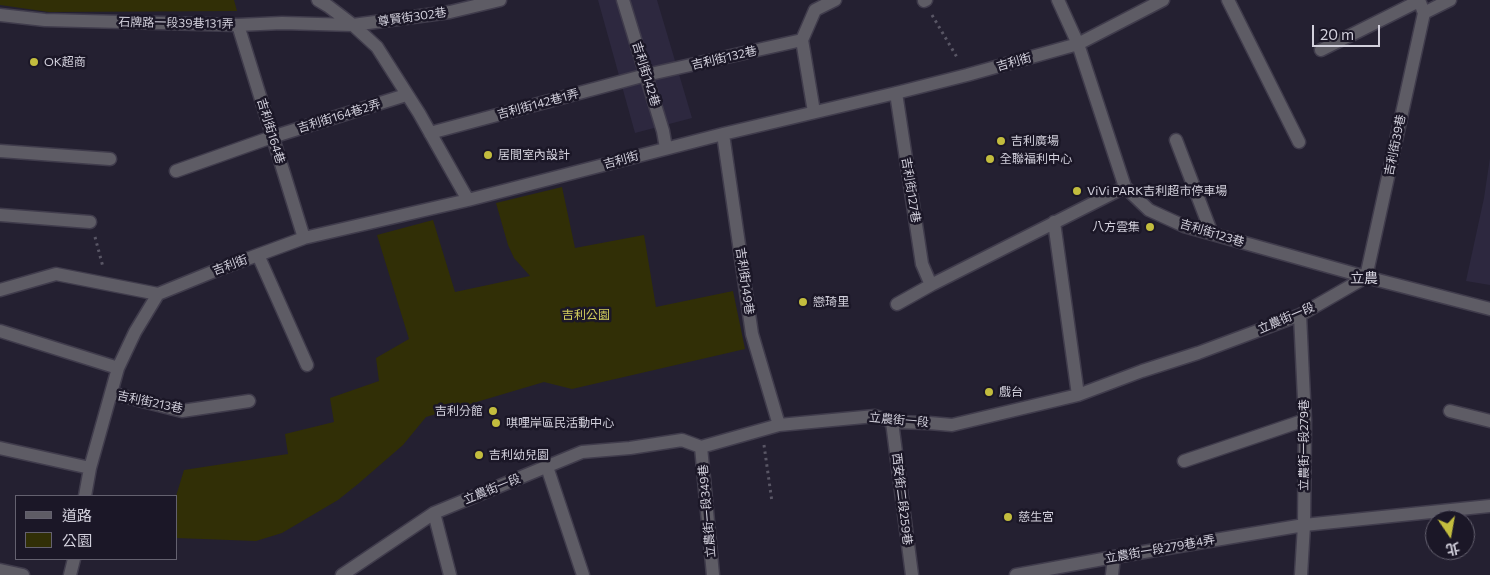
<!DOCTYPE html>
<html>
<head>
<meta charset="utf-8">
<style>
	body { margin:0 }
	#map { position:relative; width:1490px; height:575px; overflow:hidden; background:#242031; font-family:Commissioner,"Noto Sans TC",sans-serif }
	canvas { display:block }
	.legend { position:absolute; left:15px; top:495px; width:162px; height:65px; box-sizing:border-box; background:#1b1727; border:1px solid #64616f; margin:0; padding:6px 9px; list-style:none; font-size:15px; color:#d2d0dc }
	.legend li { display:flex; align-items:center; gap:10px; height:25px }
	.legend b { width:25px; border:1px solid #64616f }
	.north { position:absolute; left:1425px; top:510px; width:50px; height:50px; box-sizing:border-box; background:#1b1727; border:1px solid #64616f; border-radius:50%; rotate:168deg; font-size:14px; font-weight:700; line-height:20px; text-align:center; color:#d2d0dc }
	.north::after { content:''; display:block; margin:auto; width:18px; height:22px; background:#c3bd3e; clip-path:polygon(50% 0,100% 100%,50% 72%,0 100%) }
	.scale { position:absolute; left:1312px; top:25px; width:68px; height:22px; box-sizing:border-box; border:2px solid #d2d0dc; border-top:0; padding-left:6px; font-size:15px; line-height:18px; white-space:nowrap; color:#d2d0dc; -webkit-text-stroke:4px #1b1727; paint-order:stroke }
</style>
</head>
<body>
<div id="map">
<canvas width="1490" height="575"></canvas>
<ul class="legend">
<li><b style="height:6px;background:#5e5c65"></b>道路</li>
<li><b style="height:14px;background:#312f06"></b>公園</li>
</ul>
<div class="north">北</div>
<div class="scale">20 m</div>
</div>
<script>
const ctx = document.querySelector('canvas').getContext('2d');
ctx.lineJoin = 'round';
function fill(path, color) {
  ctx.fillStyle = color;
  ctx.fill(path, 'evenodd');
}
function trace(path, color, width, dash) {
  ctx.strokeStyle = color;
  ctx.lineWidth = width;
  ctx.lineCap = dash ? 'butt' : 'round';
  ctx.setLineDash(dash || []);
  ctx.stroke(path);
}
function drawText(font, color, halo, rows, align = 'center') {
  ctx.font = font + ' Commissioner,"Noto Sans TC",sans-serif';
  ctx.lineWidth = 5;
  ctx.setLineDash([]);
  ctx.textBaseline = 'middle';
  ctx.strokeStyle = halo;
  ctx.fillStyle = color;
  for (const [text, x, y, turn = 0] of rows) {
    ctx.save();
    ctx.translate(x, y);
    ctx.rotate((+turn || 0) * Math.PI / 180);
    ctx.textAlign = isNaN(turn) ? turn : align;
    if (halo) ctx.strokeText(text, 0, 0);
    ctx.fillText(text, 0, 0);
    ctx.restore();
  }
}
fill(new Path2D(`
	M598,0h59l35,118 -57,15z
	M1490,158v127l-24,-4 18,-83z`), '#2d283f');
fill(new Path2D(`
	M0,0h234l3,11 -188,1 -49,-7z
	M562,187l13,61 69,-13 12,72 77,-16 12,58 -173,40 -28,-7 -118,35 -23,28 -45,39 -20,16 -56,33 -26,8 -80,-3v-42l8,-26 104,-16 -3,-20 49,-12 -4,-24 49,-17 -3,-23 33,-19 -32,-104 56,-15 22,72 75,-16 -16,-18 -6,-13 -12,-42z`), '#312f06');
const minor = new Path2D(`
	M318,0l10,6 25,19 24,22 42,66 49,87
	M623,0l40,131 3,17
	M1058,0l20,44 47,143 24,23 35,16 182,51 124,32
	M1228,0l71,142
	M924,1l2,-1
	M1424,13l26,-13
	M0,15l45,5 193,5 44,-2 71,2 97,-13 50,-12
	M238,25l66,213
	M1321,50l98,-49
	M896,93l26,171 9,21
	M814,112l-12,-72 13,-30 20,-10
	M430,133l216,-58 156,-35
	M723,134l29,200 27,91
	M1176,140l36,94
	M0,151l110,8
	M176,171l96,-34 134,-42
	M0,215l90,7
	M1054,222l24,173
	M258,255l49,110
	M1366,277l58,-264 -5,-13
	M0,290l56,-16 102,20
	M897,304l34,-19 194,-98
	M1300,315l5,105 -1,105 -3,50
	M0,331l118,37
	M111,393l71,18 67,-10
	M1450,411l40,10
	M892,422l20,153
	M701,447l12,128
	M0,448l90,20
	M1184,461l121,-41
	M547,467l36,108
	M85,496l5,-28 28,-100 17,-36 23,-38 59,-24 87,-32 164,-38 255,-66 173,-41 71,-18 111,-31 85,-44
	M434,513l16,62
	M0,570l23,5
	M70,575l4,-16
	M342,575l92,-62 148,-61 48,-4 52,-8 19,7 78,-22 96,-9 17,6 37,1 23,2 126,-30 64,-24 56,-18 102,-38 66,-38
	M1016,575l98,-18 190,-32 186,-19
	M1112,575l2,-18`);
trace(minor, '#403c4c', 15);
trace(new Path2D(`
	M932,15l26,44
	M95,237l8,30
	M764,445l8,57`), '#595665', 3, [2.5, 4]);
trace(minor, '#5e5c65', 12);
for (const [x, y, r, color] of [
	[34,62,5,"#c3bd3e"],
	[1001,141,5,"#c3bd3e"],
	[488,155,5,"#c3bd3e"],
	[990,159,5,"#c3bd3e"],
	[1077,191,5,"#c3bd3e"],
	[1150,227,5,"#c3bd3e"],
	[803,302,5,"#c3bd3e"],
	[989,392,5,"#c3bd3e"],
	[493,411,5,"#c3bd3e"],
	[496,423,5,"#c3bd3e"],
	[479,455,5,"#c3bd3e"],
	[1008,517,5,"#c3bd3e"]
]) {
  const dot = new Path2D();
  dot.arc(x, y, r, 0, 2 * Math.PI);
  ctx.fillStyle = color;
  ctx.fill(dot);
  trace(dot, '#1b1727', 2);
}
drawText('12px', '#d2d0dc', '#1b1727', [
	["尊賢街302巷",412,17,-8],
	["石牌路一段39巷131弄",176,23,1],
	["吉利街132巷",724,58,-13],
	["吉利街",1014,62,-16],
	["吉利街142巷",646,74,73],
	["吉利街142巷1弄",538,104,-15],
	["吉利街164巷2弄",339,116,-17],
	["吉利街164巷",271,131,73],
	["吉利街39巷",1395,145,-78],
	["吉利街",621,160,-15],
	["吉利街127巷",911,190,81],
	["吉利街123巷",1212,233,17],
	["吉利街",230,265,-20],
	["吉利街149巷",745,281,82],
	["立農街一段",1286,318,-23],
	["吉利街213巷",150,402,12],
	["立農街一段",899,420,5],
	["立農街一段279巷",1304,445,-90],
	["立農街一段",492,489,-22],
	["西安街二段259巷",902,499,83],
	["立農街一段349巷",707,511,-95],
	["立農街一段279巷4弄",1160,549,-10]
]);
drawText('12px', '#d2d0dc', '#1b1727', [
	["OK超商",44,62],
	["吉利廣場",1011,141],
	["居間室內設計",498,155],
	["全聯福利中心",1000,159],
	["ViVi PARK吉利超市停車場",1087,191],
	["八方雲集",1140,227,"right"],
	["戀琦里",813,302],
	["戲台",999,392],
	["吉利分館",483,411,"right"],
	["唭哩岸區民活動中心",506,423],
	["吉利幼兒園",489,455],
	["慈生宮",1018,517]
], 'left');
drawText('12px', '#d3ce5d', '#1b1727', [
	["吉利公園",586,315]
]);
drawText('14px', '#d2d0dc', '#1b1727', [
	["立農",1364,278]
]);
</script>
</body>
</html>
